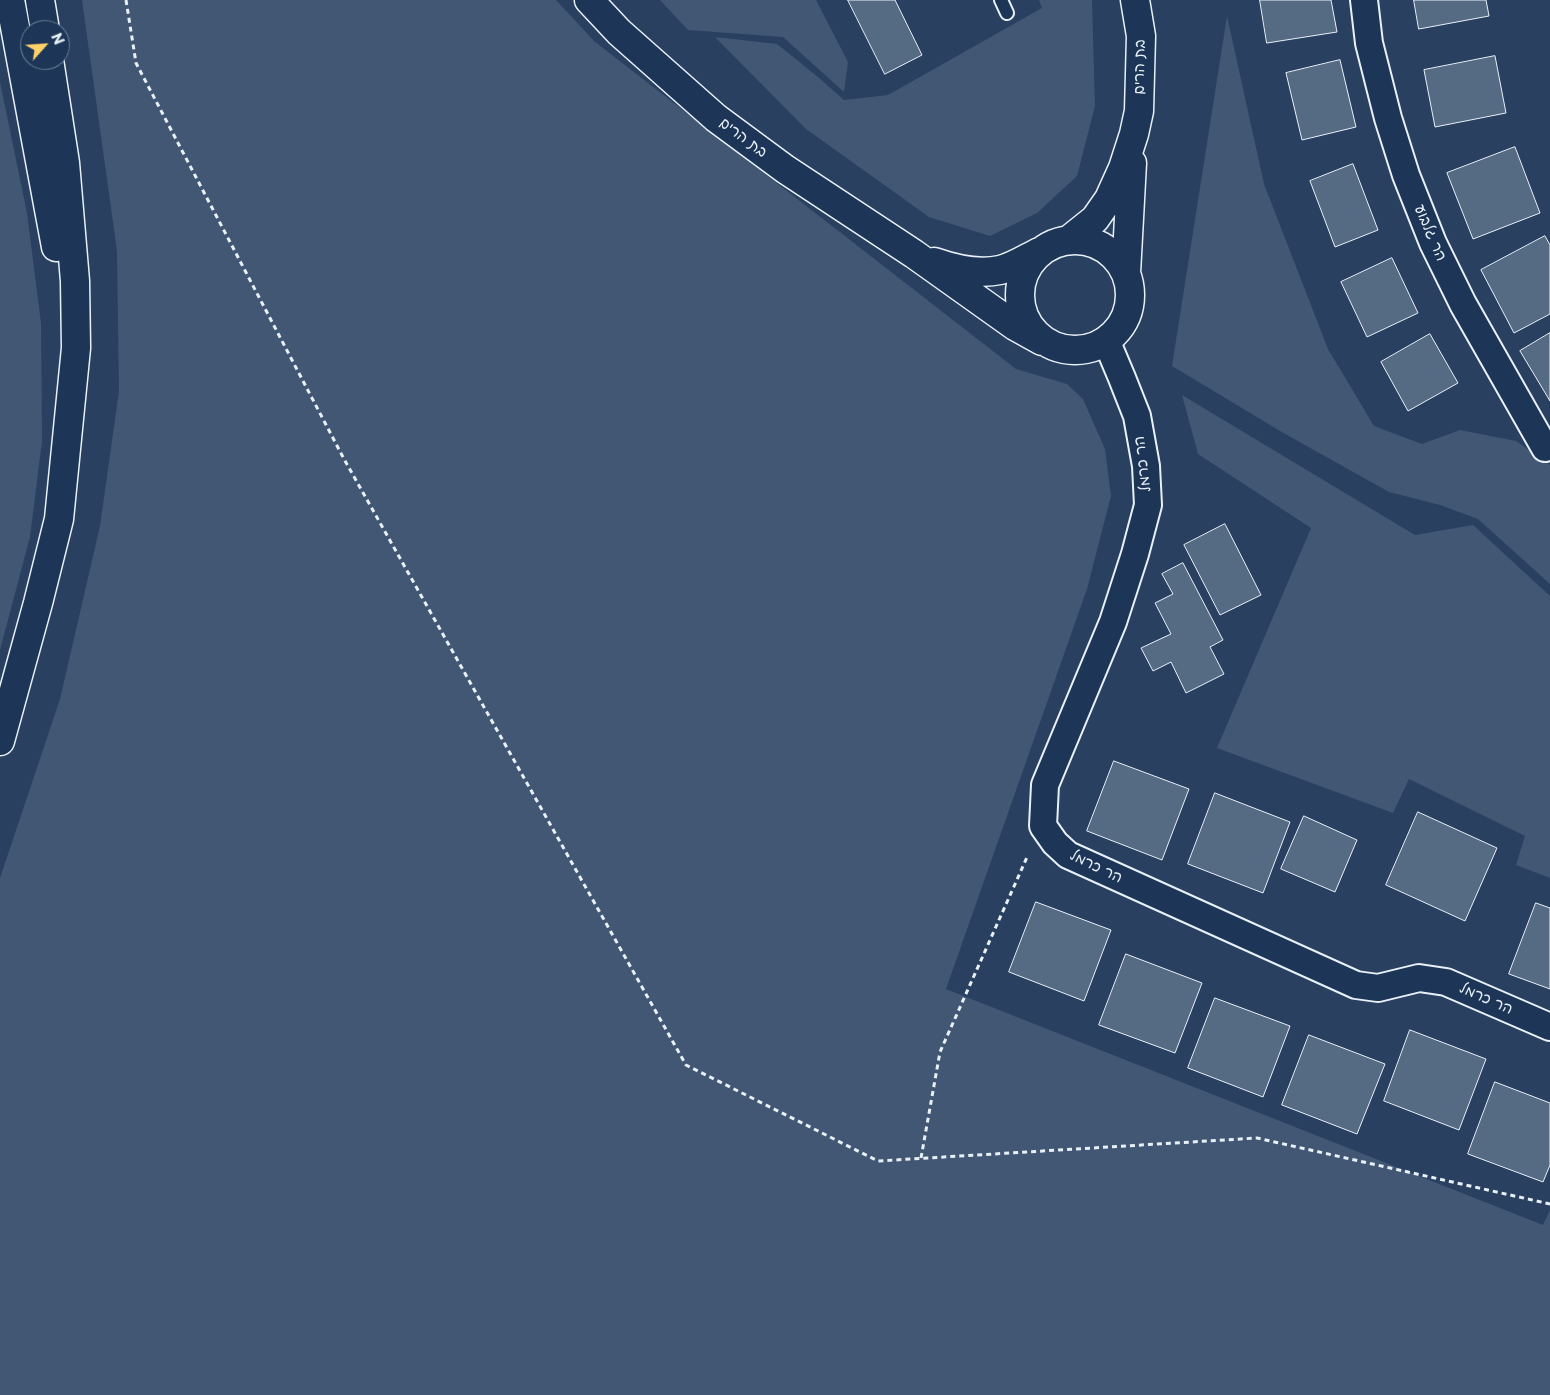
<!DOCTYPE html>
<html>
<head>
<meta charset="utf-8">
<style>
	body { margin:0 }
	#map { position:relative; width:1550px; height:1395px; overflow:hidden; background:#294061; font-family:"Playpen Sans",sans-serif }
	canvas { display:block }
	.north { position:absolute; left:20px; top:20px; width:50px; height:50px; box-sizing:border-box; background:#1d3557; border:1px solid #6e8097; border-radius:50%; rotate:64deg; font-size:14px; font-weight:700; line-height:20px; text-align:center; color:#e8f1f8 }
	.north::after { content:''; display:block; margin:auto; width:18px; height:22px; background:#ffd166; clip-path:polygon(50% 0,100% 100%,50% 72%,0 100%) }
</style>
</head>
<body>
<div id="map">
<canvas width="1550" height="1395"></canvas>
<div class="north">N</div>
</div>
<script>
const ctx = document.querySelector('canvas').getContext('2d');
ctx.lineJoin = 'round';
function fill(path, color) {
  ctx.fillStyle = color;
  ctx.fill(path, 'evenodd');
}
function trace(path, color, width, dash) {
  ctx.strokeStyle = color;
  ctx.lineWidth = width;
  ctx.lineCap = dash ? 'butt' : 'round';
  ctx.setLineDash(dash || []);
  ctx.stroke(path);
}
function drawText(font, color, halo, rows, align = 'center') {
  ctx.font = font + ' "Playpen Sans","Playpen Sans Hebrew",sans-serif';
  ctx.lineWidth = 4;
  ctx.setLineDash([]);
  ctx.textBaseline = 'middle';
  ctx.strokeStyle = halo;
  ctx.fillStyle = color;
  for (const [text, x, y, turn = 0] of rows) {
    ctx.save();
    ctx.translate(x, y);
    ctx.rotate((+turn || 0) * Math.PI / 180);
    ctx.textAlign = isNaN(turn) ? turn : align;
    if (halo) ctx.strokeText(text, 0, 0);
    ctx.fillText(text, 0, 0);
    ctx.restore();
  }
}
fill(new Path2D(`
	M82,0h474l38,41 422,328 51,15 16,15 22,50 6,47 -24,93 -141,400 597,236 7,-15v185h-1550v-517l60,-179 40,-173 19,-135 -2,-140z
	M660,0h156l32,62 -4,30 -61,-55 -95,-7z
	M1039,0h53l3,106 -18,70 -40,37 -47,23 -61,-19 -123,-88 -91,-92 62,7 41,33 26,23 44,-5 154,-87z
	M1227,16l37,168 64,165 46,77 48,18 38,-14 56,11 34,24v119l-72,-65 -38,-14 -51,-13 -109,-61 -108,-65z
	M0,82l27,131 14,110 1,118 -12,96 -30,113z
	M1182,395l233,140 58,-10 77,71v282l-34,-13 9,-29 -116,-57 -16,34 -176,-65 94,-220 -113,-74z`), '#415774');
const building = new Path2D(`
	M848,0h47l27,55 -37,19z
	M1260,0h71l6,32 -70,11z
	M1414,0h72l3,16 -70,13z
	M1495,56l11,57 -71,14 -11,-57z
	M1340,60l16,67 -54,13 -16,-67z
	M1515,147l25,66 -67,26 -26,-66z
	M1353,164l25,66 -43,17 -25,-66z
	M1545,236l5,9v69l-36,19 -33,-63z
	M1392,258l26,55 -51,24 -26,-55z
	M1550,333v68l-30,-50z
	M1430,334l28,49 -50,28 -27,-49z
	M1225,524l36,71 -41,20 -36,-70z
	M1183,563l40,77 -13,7 14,27 -38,19 -15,-31 -18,9 -12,-23 30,-14 -16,-31 18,-9 -11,-20z
	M1114,761l75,28 -27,71 -75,-29z
	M1215,793l75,29 -27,71 -75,-29z
	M1418,812l79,36 -32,73 -79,-36z
	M1304,816l53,24 -22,52 -54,-23z
	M1036,902l75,28 -27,71 -75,-29z
	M1536,903l14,5v81l-41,-15z
	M1126,954l76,29 -27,70 -76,-28z
	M1215,998l75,28 -27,71 -75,-29z
	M1410,1030l76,29 -27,71 -75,-29z
	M1309,1035l76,29 -28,70 -75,-29z
	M1495,1082l55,21v62l-7,17 -75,-28z`);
fill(building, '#556a83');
trace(building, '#e8f1f8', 1);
const service = new Path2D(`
	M1001,0l6,13`);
const minor = new Path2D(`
	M1364,0l5,43 19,75 18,57 27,68 30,61 82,144
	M1106,340l16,38 15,38 9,50 2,39 -13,49 -22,68 -68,163 -2,41 12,17 13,12 288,130 22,3 41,-10 27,4 104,45`);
const tertiary = new Path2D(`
	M589,0l30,32 97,86 69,51 129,85 101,72 27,15
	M1070,239l25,-20 14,-20 14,-31 11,-34 5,-23 2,-75 -6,-36
	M1020 295a55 55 0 1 1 110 0a55 55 0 1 1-110 0Z
	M934,262c20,7 44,13 66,8 13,-3 27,-12 39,-18
	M1126,273l6,-110`);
const secondary = new Path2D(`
	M10,0l46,247
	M40,0l5,30
	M0,741l38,-138 21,-84 17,-171 -1,-67 -10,-118 -16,-103`);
trace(service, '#e8f1f8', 16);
trace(minor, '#e8f1f8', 30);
trace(tertiary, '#e8f1f8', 31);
trace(secondary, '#e8f1f8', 31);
trace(new Path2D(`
	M126,0l10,63 208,396 342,606 192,96 379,-23 293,66
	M921,1158l19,-106 88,-197`), '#e8f1f8', 3, [5, 4]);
trace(service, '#1d3557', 12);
trace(minor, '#1d3557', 26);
trace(tertiary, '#1d3557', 28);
trace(secondary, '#1d3557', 28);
drawText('15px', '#e8f1f8', '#1d3557', [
	["בת הרים",1140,67,-89],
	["בת הרים",743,138,37],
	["הר גלבוע",1430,233,67],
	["הר כרמל",1143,464,-97],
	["הר כרמל",1096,867,26],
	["הר כרמל",1486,999,24]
]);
</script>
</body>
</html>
